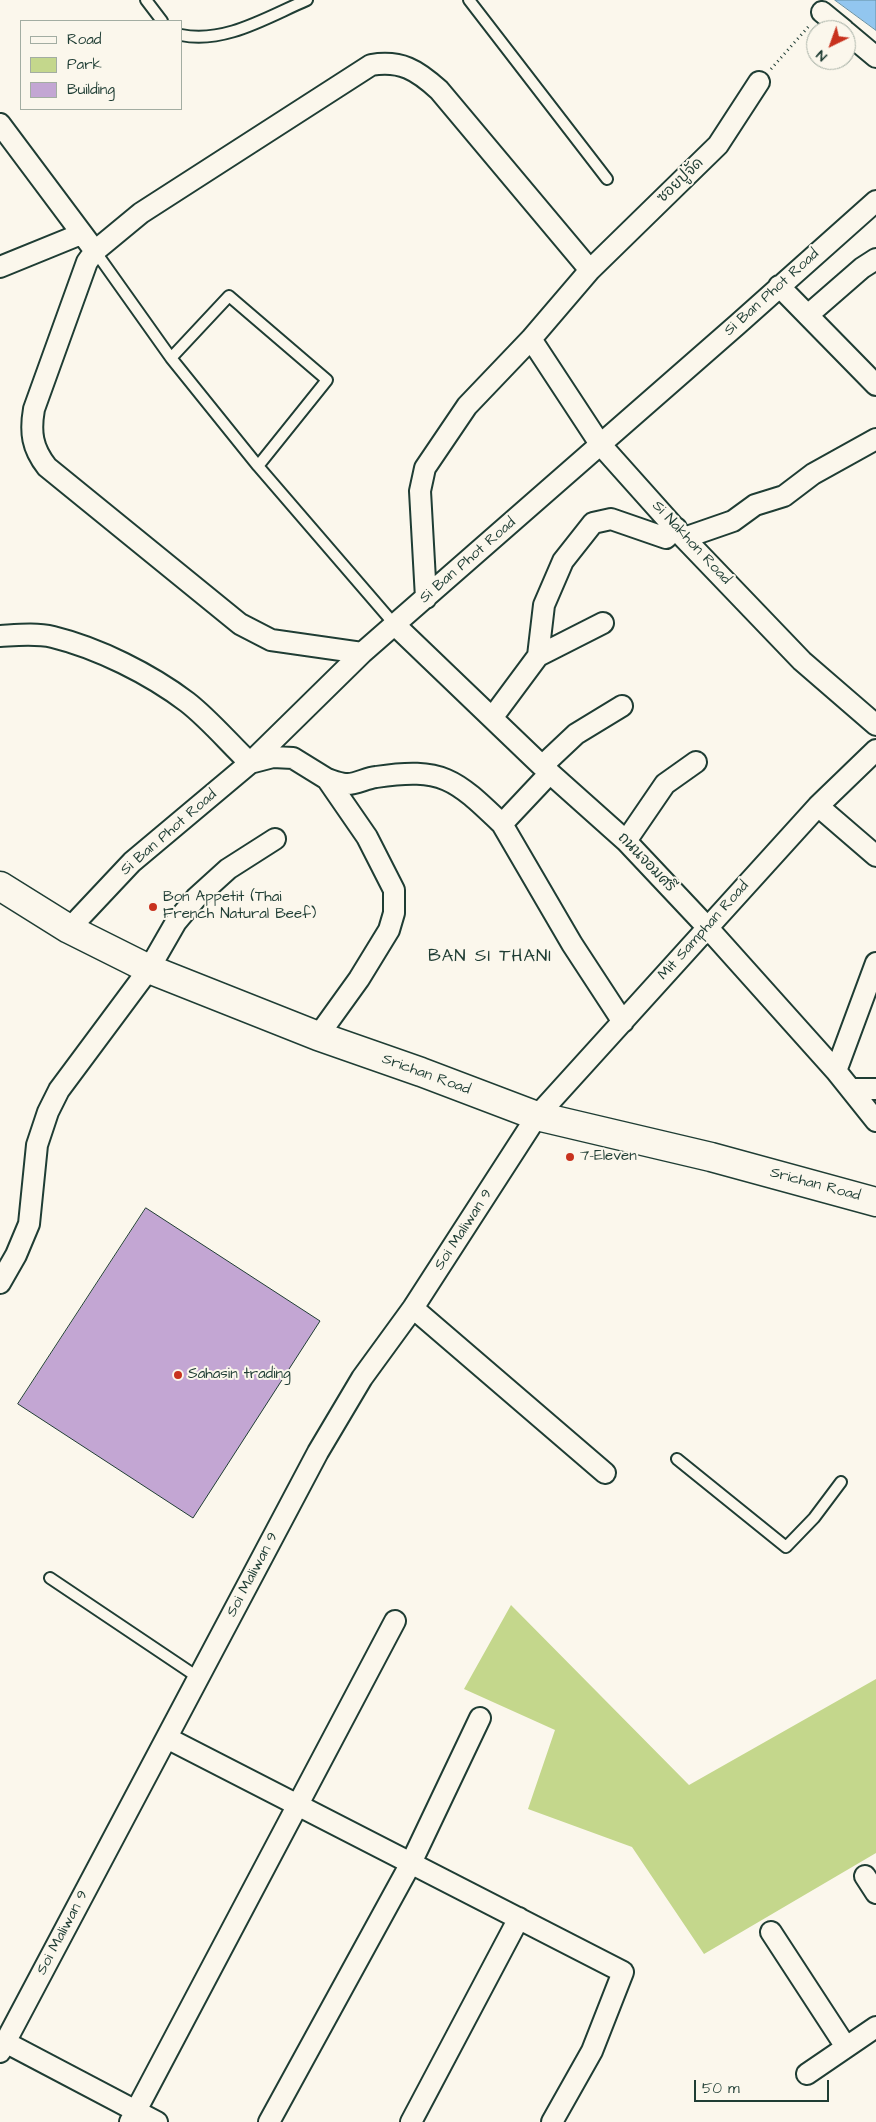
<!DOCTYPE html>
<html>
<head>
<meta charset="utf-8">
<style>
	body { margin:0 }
	#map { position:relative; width:876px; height:2122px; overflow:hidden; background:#fbf7ec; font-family:"Architects Daughter",sans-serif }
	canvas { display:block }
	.legend { position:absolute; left:20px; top:20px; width:162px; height:90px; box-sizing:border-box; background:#fbf7ec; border:1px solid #a3ada2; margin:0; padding:6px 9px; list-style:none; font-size:15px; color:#1f3d34 }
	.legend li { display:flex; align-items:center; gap:10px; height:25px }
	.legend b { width:25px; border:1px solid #a3ada2 }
	.north { position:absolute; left:806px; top:20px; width:50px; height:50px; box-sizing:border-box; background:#fbf7ec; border:1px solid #a3ada2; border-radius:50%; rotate:222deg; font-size:14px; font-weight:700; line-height:20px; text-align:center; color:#1f3d34 }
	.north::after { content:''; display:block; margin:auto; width:18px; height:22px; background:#c8321e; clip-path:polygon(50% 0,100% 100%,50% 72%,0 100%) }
	.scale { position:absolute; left:694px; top:2080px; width:135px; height:22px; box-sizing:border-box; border:2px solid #1f3d34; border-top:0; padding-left:6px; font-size:15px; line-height:18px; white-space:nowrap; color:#1f3d34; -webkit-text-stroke:4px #fbf7ec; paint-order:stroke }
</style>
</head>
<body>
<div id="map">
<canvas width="876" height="2122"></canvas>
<ul class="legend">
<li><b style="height:6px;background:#fbf7ec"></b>Road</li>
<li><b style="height:14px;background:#c4d78c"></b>Park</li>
<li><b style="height:14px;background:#c3a6d3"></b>Building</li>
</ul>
<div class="north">N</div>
<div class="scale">50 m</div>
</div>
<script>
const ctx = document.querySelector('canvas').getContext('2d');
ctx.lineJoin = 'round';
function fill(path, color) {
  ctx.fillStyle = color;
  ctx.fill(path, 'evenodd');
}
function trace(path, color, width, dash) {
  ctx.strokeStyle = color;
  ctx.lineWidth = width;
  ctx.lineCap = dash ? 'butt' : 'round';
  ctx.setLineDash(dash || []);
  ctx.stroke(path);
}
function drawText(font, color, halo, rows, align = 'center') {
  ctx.font = font + ' "Architects Daughter","Playpen Sans Thai",sans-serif';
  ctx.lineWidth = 4;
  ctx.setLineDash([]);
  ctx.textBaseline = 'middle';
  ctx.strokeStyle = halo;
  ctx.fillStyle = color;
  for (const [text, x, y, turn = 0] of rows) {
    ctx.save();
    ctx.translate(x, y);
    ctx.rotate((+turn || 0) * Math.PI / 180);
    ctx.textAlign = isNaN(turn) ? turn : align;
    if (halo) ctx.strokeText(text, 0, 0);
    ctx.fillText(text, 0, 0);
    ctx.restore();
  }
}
fill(new Path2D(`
	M511,1605l178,180 187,-106v174l-172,101 -72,-107 -104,-38 27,-79 -91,-41z`), '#c4d78c');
const water = new Path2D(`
	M835,0h41v30z`);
fill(water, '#92c6ef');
trace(water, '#648fa4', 1);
const building = new Path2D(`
	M146,1208l174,113 -127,197 -175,-114z`);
fill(building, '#c3a6d3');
trace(building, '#1f3d34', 1);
const service = new Path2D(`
	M146,0l16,21
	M469,0l138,179
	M181,35c44,9 86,-18 126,-35
	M95,251l76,107 87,108 137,159
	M171,358l58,-62 98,84 -69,86
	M677,1459l109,88 28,-29 27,-36
	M50,1578l149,100`);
const minor = new Path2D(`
	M822,12l22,18
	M846,32l30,25
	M0,124l95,127
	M0,267l81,-33
	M590,270l128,-125 41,-63
	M779,286l97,99
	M808,315l54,-47 14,-9
	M531,339l69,105 84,94 118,123 74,64
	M684,538l49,-17 22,-16 29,-9 29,-22 63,-35
	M395,625l147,141 84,75 81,86 129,144 40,50
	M0,636c18,-1 36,-3 53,1 45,11 97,37 134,65 22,17 42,41 63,61l23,-6 20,1 34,21 40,58 27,53v23l-5,17 -30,49 -41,57
	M362,653l-91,-13 -31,-16 -193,-157c-15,-19 -17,-35 -13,-58l53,-147 8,-11 46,-38 230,-148c30,-5 46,5 68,25l151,180 -59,69 -64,67 -42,62 -5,23 6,107
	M538,656l6,-51 19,-44 30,-38 18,-4 55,19 10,-10
	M492,718l46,-62 65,-33
	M542,766l34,-32 46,-28
	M327,779c6,2 13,5 19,5 9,1 20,-6 30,-7 67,-10 79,2 126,47l48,-51
	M818,806l58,50
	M502,824l70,120 51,78
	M626,841l39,-57 31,-22
	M69,929l63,-67 118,-99 112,-110 376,-329 138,-123
	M836,1071l40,-108
	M852,1089h24
	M0,1283l16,-28 13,-31 8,-79 11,-33 11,-22 90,-121 27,-47 20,-24 32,-29 47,-30
	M413,1308l192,165
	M167,1738l456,234 -31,79 -40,71
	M865,1876l11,17
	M771,1932l75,115
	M5,2042l152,80
	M0,2052l318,-600 44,-74 51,-70 124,-192 281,-310 58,-56
	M807,2074l69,-47
	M130,2122l265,-501
	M269,2122l142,-259 69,-145
	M411,2122l108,-204`);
const secondary = new Path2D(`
	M0,886l69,43 80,40 169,67 103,36 116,44 174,41 165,45`);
trace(service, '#1f3d34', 14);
trace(minor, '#1f3d34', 24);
trace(secondary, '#1f3d34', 31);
trace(new Path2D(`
	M771,69l39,-44`), '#1f3d34', 3, [1, 4]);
trace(service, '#fbf7ec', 10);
trace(minor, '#fbf7ec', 20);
trace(secondary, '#fbf7ec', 28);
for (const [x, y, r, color] of [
	[153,907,5,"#c8321e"],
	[570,1157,5,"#c8321e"],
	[178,1375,5,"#c8321e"]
]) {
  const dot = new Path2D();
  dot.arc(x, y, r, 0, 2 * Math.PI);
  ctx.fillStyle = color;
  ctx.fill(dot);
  trace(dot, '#fbf7ec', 2);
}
drawText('15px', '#1f3d34', '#fbf7ec', [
	["ซอยปูจัด",681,181,-44],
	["Si Ban Phot Road",772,293,-42],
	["Si Nakhon Road",691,543,47],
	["Si Ban Phot Road",468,561,-41],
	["Si Ban Phot Road",169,833,-41],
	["ถนนจอมศรี",646,863,46],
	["Mit Samphan Road",704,931,-48],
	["Srichan Road",426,1075,20],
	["Srichan Road",815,1185,15],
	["Soi Maliwan 9",464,1230,-57],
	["Soi Maliwan 9",253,1575,-62],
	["Soi Maliwan 9",63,1933,-62]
]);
drawText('15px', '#1f3d34', '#fbf7ec', [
	["Bon Appetit (Thai",163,898],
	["French Natural Beef)",163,915],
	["7-Eleven",580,1157],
	["Sahasin trading",188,1375]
], 'left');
ctx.letterSpacing = '1px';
drawText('18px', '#1f3d34', '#fbf7ec', [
	["BAN SI THANI",490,957]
]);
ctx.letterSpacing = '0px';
</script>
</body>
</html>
